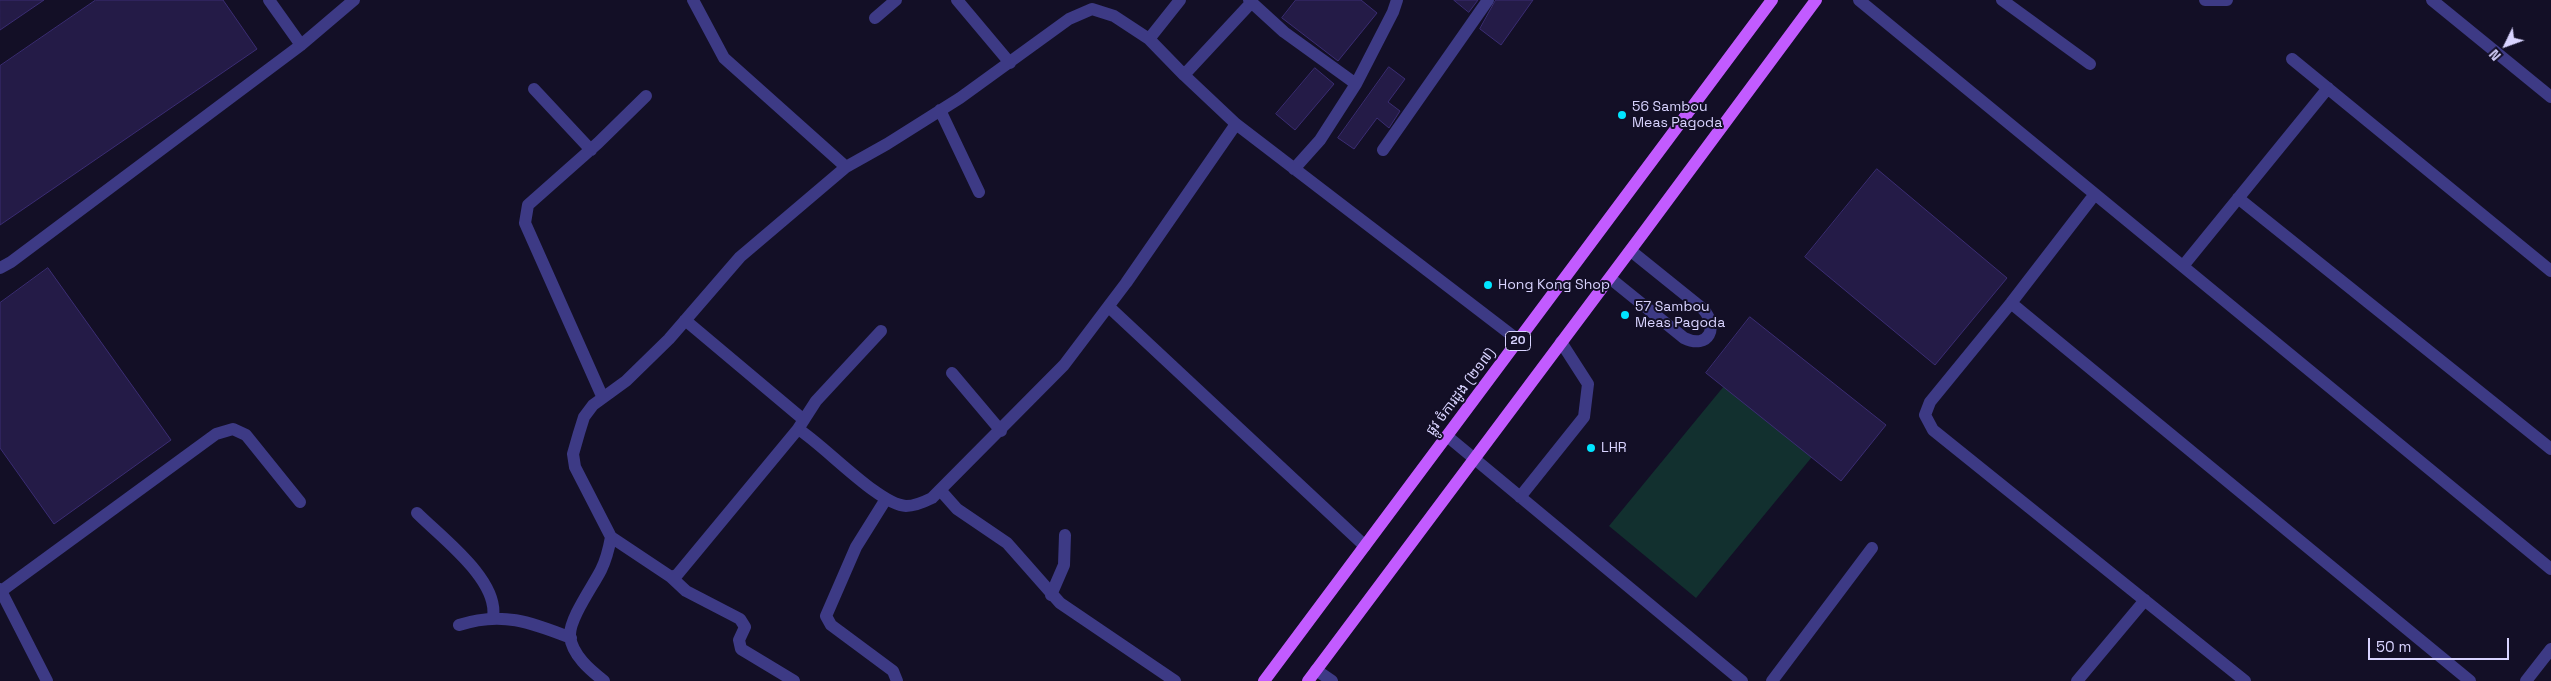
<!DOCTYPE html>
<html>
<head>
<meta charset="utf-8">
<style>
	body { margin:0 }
	#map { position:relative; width:2551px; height:681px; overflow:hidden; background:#130f26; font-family:"Space Grotesk",sans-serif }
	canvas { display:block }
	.north { position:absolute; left:2481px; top:20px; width:50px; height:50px; -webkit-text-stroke:4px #130f26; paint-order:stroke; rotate:228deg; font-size:14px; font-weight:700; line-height:20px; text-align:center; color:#d9d4ff }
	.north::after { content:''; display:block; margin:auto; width:18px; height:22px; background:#d9d4ff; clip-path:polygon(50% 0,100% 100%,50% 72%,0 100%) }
	.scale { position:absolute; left:2368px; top:638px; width:141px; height:22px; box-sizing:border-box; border:2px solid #d9d4ff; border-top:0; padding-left:6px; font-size:15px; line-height:18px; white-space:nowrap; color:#d9d4ff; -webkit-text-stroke:4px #130f26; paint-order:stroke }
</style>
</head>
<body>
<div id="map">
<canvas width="2551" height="681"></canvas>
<div class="north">N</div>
<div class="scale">50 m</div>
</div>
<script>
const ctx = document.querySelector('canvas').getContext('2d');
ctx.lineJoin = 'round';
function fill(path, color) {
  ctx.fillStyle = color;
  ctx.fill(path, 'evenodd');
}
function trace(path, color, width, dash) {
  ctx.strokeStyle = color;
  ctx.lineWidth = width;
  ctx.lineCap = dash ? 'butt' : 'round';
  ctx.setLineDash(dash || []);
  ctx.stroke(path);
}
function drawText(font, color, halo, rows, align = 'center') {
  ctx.font = font + ' "Space Grotesk","Noto Sans Khmer",sans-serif';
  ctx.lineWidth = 4;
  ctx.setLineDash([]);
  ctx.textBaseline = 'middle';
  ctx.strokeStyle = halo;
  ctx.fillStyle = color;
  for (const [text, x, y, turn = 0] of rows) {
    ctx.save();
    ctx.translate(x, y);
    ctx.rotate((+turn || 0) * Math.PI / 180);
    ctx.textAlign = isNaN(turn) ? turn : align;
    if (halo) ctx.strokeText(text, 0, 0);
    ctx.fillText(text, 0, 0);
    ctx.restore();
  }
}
fill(new Path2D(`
	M1729,380l87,72 -120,146 -87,-72z`), '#12302f');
const building = new Path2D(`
	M0,0h44l-44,30z
	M96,0h127l34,49 -257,176v-159z
	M1296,0h65l16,13 -39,48 -56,-43z
	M1454,0h24l-9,12z
	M1496,0h37l-32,45 -21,-16z
	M1389,67l16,12 -17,23 12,9 -11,17 -12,-10 -23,31 -16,-11z
	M1315,68l19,16 -39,46 -19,-16z
	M1877,169l130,109 -72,87 -130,-108z
	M48,268l123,172 -117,84 -54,-76v-145z
	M1750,317l136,108 -45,56 -135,-108z`);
fill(building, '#241b47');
trace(building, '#3b2d73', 1);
trace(new Path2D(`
	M269,0l32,45
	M693,0l31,58 122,109
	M957,0l53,63
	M1249,0l35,32 72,52 -36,56 -26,29
	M1859,0l692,569
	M2002,0l88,64
	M2205,0h22
	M2432,0l119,97
	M875,18l21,-18
	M1149,39l31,-39
	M2292,59l259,212
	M1184,75l67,-72
	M1356,84l37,-72 4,-12
	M534,89l57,61
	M940,110l39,82
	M1383,150l105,-150
	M2095,194l-84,109 -81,99 -5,13 8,15 312,251
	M2238,198l313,251
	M2183,266l145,-178
	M0,268l11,-6 290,-217 53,-45
	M1611,279l73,59c25,12 35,-11 19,-29l-72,-58
	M2011,303l459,378
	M1109,307l256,239
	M685,320l119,100
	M952,373l49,58
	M602,396l-77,-173 3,-18 70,-62 48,-47
	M798,429c26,16 81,76 108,77 9,0 18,-4 26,-8l132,-133 62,-82 110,-159
	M1447,436l295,245
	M941,491l16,18 50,34 53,60 115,78
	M1520,497l64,-80 4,-33 -27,-42
	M886,499l-30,48 -30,69 5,9 62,46 4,10
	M417,513c25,25 82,67 76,104
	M611,537l60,40 6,-2 121,-146 18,-28 65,-70
	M671,577l15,14 54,28 5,8 -6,13 2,9 53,32
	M0,589l47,92
	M0,592l216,-158 17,-5 13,6 54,67
	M1051,595l13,-30 1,-30
	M459,625c42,-14 72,-3 112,13
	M1316,670l16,11
	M604,681c-14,-11 -32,-26 -34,-45 -1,-17 23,-50 31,-66 5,-10 8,-22 10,-33l-36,-70 -2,-13 6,-21 5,-16 9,-12 33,-24 43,-42 71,-82 106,-90 41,-23 73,-46 109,-79 23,-10 22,7 35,23 35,36 52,49 282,216
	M1772,681l100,-133
	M2077,681l68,-81
	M2526,681l25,-32`), '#3d3a85', 12);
trace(new Path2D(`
	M1264,681l508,-681
	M1308,681c170,-227 340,-453 508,-681`), '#c25bff', 12);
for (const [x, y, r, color] of [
	[1622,115,5,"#00e5ff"],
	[1488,285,5,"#00e5ff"],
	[1625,315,5,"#00e5ff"],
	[1591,448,5,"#00e5ff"]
]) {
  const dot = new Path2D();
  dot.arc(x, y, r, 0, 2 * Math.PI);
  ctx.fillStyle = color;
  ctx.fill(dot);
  trace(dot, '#130f26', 2);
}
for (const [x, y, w] of [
	[1518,341,25]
]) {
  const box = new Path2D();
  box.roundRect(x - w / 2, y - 9.5, w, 19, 4);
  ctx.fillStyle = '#130f26';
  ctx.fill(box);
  trace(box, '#d9d4ff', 1);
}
drawText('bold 12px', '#d9d4ff', null, [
	["20",1518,341]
]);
drawText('14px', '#d9d4ff', '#130f26', [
	["56 Sambou",1632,107],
	["Meas Pagoda",1632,123],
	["Hong Kong Shop",1498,285],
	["57 Sambou",1635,307],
	["Meas Pagoda",1635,323],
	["LHR",1601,448]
], 'left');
drawText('14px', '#d9d4ff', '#130f26', [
	["ផ្លូវ ចំការដូង (២១៧)",1461,392,-53]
]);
</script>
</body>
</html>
